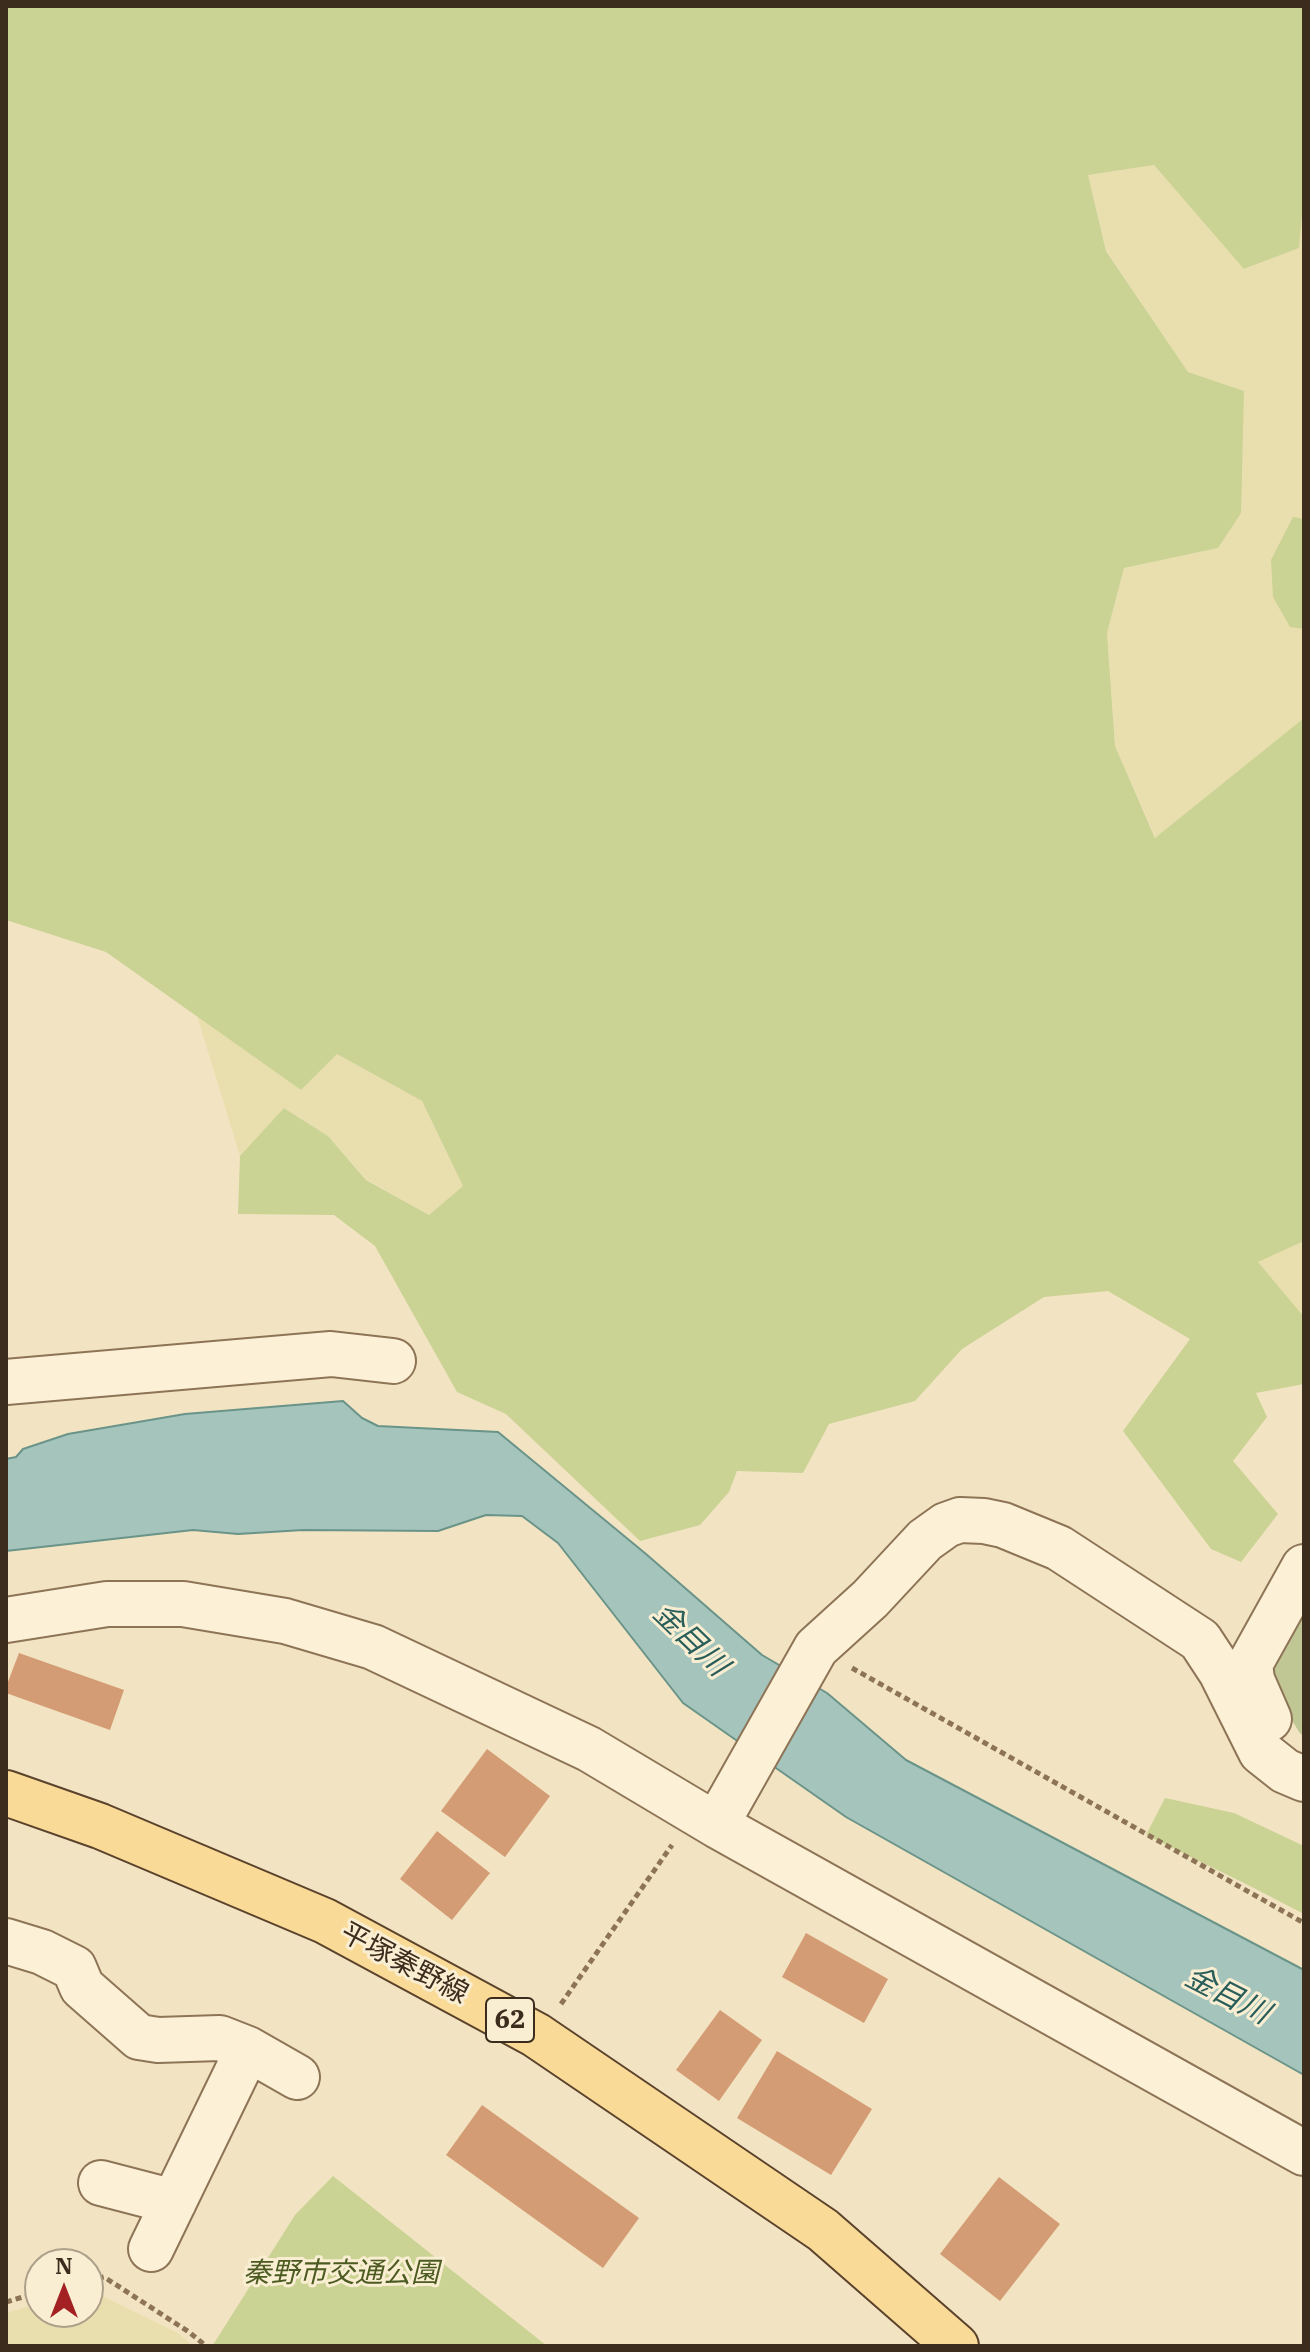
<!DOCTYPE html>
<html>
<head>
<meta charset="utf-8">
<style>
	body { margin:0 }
	#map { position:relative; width:1310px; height:2352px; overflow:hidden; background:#f2e4c2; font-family:"IBM Plex Serif",serif }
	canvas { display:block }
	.frame { position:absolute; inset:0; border:8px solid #3c2c1d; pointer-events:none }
	.north { position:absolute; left:24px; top:2248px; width:80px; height:80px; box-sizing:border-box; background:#f9eed2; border:2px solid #ada08a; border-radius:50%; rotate:0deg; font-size:22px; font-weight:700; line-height:32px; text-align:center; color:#3c2c1d }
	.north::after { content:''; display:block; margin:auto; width:28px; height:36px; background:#a32122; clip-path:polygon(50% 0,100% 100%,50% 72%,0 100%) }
</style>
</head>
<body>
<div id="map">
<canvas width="1310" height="2352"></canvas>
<div class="frame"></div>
<div class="north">N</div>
</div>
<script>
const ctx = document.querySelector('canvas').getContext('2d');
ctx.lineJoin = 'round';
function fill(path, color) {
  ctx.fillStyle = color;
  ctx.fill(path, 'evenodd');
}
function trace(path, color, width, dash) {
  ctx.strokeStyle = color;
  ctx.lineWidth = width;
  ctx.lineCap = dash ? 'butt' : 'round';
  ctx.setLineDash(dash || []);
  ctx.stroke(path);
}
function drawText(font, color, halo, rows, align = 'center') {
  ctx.font = font + ' "IBM Plex Serif","Noto Sans JP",serif';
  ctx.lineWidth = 6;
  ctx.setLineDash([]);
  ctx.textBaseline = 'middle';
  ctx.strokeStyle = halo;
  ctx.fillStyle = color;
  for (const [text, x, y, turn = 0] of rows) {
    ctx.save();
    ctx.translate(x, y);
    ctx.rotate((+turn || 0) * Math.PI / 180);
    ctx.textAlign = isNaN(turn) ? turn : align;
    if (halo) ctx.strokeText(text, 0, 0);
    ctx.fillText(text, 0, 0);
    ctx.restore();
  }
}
fill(new Path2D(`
	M1154,165l91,104 54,-21 5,-54v325l-11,-1 -3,108 14,3v89l-148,120 -41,-92 -8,-113 17,-65 94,-20 26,-157 -56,-19 -82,-122 -18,-75z
	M197,1016l104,74 36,-36 85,47 41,85 -34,29 -63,-36 -38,-43 -43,-28 -45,48z
	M1304,1241v76l-47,-55z
	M88,2289l90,44 15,13h-187v-33l34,-10v9h48z`), '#e9dfae');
fill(new Path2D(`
	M6,6h1298v188l-5,54 -55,21 -90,-104 -66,10 18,76 82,121 56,19 -3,122 -23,35 -94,20 -17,65 8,113 40,92 149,-120v523l-46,21 46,55v67l-48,9 11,24 -34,44 45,53 -37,48 -30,-13 -88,-118 67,-92 -82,-48 -64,6 -82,52 -47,52 -86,23 -26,49 -66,-2 -8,21 -29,33 -60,16 -134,-127 -49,-22 -82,-146 -41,-31 -96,-1 2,-58 44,-48 44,28 38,44 63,35 34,-29 -41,-85 -85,-47 -36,36 -195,-138 -100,-32z
	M1293,517l11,2v110l-14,-2 -17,-30 -2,-37z
	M1165,1798l69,15 70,33v68l-56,-29 -102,-50z
	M333,2176l214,170 -334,-1 82,-130z`), '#cad294');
fill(new Path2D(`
	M1304,1592v145l-5,-5 -30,-51z`), '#c0c694');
const water = new Path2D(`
	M343,1401l19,17 16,8 120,6 148,122 116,101 65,38 79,67 398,210v105l-458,-258 -163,-114 -125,-160 -36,-27 -36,-1 -48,16 -135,-1 -65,4 -45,-4 -187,21v-92l10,-2 7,-8 45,-15 117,-20z`);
fill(water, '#a5c4bb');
trace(water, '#6a9489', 2);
fill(new Path2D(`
	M19,1653l105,37 -14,40 -104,-37v-6z
	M487,1749l63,47 -45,61 -64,-46z
	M437,1831l53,42 -38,47 -52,-41z
	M806,1933l82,46 -24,44 -82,-46z
	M720,2010l42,30 -43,61 -43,-31z
	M777,2051l95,58 -41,66 -94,-57z
	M482,2105l157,113 -36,50 -157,-113z
	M999,2177l61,47 -60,77 -60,-47z`), '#d49c74');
const minor = new Path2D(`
	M6,1382l325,-28 62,7
	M6,1620l101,-16h76l102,17 88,26 216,102 129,77 586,327
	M1269,1719l-17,-39 -2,-16 54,-97
	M718,1826l7,-17 91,-161 54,-49 55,-59 21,-15 14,-5 24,1 19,4 56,23 141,92 21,32 40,80 24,19 19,8
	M6,1941l36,11 32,16 8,19 57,50 19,3 62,-2 28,11 49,28
	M101,2183l73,19
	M151,2249l97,-200`);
const major = new Path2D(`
	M6,1793l94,33 225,95 211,114 287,195 133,116`);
trace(minor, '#8e7457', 48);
trace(major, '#5b422c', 48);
trace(new Path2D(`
	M852,1668l452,255
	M561,2004l111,-159
	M88,2280l16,-3 85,55 17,14
	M6,2302l34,-10`), '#8e7457', 5, [6, 4]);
trace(minor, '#fcf1d6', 44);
trace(major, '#f9da96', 44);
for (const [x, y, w] of [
	[510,2020,48]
]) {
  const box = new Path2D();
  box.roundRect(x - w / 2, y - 22, w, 44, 6);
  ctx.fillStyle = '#f9eed2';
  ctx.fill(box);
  trace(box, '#3c2c1d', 2);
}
drawText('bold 26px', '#3c2c1d', null, [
	["62",510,2020]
]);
drawText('28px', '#3c2c1d', '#f9eed2', [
	["平塚秦野線",404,1964,28]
]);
drawText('italic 28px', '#4c5b21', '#f9eed2', [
	["秦野市交通公園",341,2274]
]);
drawText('italic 30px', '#2a5e5a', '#f9eed2', [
	["金目川",690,1640,44],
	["金目川",1227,1996,27]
]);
</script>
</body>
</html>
